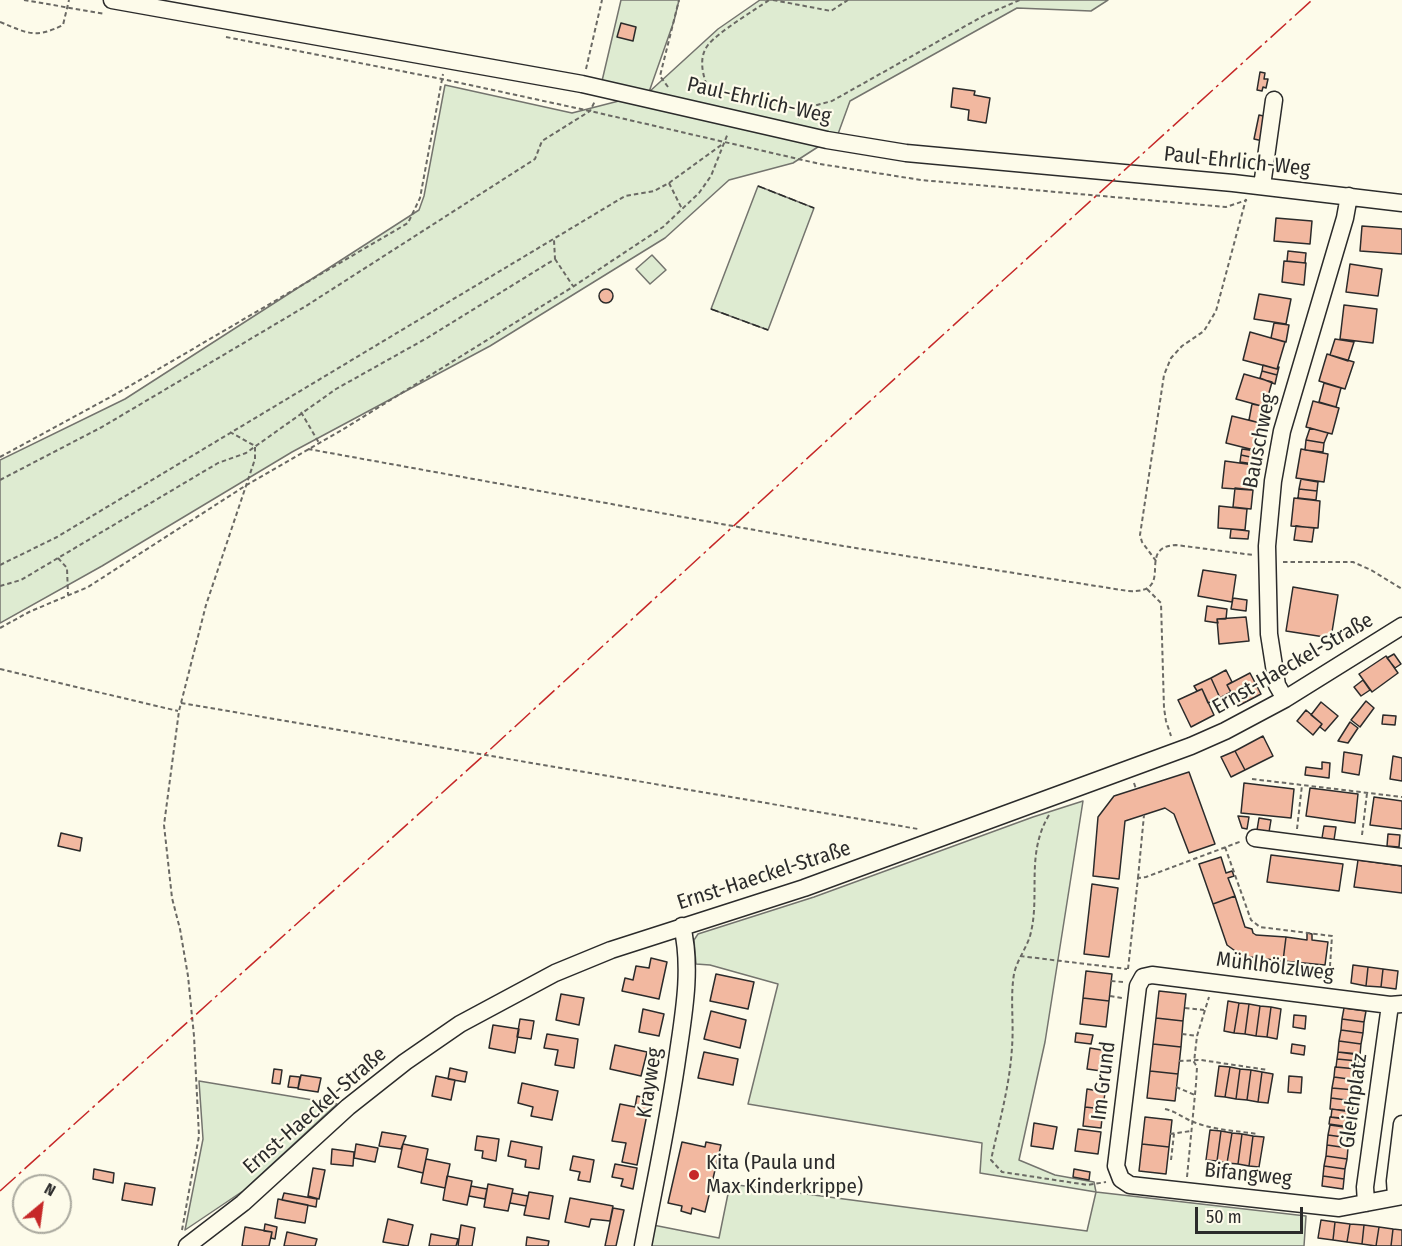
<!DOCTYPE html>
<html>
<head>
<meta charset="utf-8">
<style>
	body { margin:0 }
	#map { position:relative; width:1402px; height:1246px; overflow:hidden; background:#fdfbea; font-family:"Fira Sans Condensed",sans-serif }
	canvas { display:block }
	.north { position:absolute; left:12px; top:1174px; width:60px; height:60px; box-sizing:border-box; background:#fdfbea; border:2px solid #a9a89e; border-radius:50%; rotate:29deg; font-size:16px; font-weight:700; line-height:24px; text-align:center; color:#2b2b2b }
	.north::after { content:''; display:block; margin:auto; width:21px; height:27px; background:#c62828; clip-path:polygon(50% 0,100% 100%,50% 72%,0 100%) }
	.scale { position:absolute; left:1195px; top:1207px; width:108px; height:27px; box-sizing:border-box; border:3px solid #2b2b2b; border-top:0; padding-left:8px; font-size:18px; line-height:21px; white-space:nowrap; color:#2b2b2b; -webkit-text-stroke:4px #fdfbea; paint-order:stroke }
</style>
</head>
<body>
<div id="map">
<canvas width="1402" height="1246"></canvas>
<div class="north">N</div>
<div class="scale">50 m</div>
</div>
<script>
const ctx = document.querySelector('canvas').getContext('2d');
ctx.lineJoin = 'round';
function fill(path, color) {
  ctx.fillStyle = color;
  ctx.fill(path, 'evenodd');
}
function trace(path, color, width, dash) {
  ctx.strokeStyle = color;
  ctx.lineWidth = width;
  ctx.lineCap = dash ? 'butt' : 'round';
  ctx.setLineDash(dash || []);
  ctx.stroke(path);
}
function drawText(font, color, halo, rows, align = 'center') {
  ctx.font = font + ' "Fira Sans Condensed",sans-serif';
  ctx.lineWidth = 4.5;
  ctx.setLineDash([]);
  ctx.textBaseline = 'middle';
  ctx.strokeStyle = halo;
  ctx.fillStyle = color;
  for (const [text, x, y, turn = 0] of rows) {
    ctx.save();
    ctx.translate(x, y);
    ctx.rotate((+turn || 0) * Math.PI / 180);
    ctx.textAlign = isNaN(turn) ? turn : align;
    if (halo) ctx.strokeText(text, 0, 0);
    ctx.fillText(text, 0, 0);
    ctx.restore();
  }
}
const green = new Path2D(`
	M621,0h58l-5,21 -25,71 69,-63 42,-29h348l-17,11 -74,-3 -167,93 -12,33 -45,29 -64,17 -64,58 -175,108 -198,106 -190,114 -102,57v-163l125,-61 294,-189 5,-14 21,-111 127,28 74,-19 -44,-13z
	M758,186l56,22 -46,122 -57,-21z
	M652,255l14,15 -16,14 -14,-15z
	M1083,801l-38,241 -26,118 36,15 39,7 2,10 210,24 -2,30h-655l4,-21 66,13 11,-54 357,47 9,-39 -116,-19 2,-30 -234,-39 30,-120 -68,-19 -14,-1 -2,-24 4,-6 116,-37 219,-80z
	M199,1081l138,23 -94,87 -58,39 18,-91z`);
fill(green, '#deebd1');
trace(green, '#74746e', 1.5);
const building = new Path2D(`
	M621,23l15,4 -3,14 -16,-4z
	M1260,72l5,1 -1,6h4l-2,9 -3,-1 -1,4 -5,-1z
	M953,88l22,3 -1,4 16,3 -4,25 -18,-3 1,-10 -18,-3z
	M1259,115l9,2 -5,24 -9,-2z
	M1276,218l36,3 -2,23 -36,-3z
	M1362,226l40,3v25l-42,-3z
	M1288,251l18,2 -1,10 -18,-2z
	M1284,261l22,2 -2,22 -22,-3z
	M1350,264l32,5 -4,27 -32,-4z
	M599 296a7 7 0 1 1 14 0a7 7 0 1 1-14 0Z
	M1259,294l32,5 -5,25 -32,-5z
	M1344,305l33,4 -4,34 -33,-4z
	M1274,323l15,2 -3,17 -15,-4z
	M1250,332l35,10 -8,27 -34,-9z
	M1335,339l19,3 -6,19 -18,-6z
	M1327,354l27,8 -9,27 -26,-8z
	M1263,365l14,4 2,-2 -2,8 -15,-4z
	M1262,371l15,4 -2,9 -15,-6z
	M1244,374l28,8 -7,25 -29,-8z
	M1324,383l17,5 -5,19 -17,-5z
	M1313,401l26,7 -7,26 -26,-7z
	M1252,404l15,3 -4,17 -14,-4z
	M1232,416l28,7 -6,27 -28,-7z
	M1310,428l18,5 -4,10 -18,-3z
	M1306,440l18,3 -1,9 -18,-2z
	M1242,449l14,2 -1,7 -14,-3z
	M1301,449l27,5 -4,28 -28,-4z
	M1241,455l14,3 -1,6 -14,-2z
	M1225,461l29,4 -3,25 -29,-2z
	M1301,479l17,3 -1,9 -18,-2z
	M1235,488l18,2 -2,19 -18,-2z
	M1299,489l18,2 -1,9 -18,-2z
	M1294,498l26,3 -2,27 -27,-2z
	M1219,506l28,3 -2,21 -27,-2z
	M1296,526l18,2 -2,14 -18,-2z
	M1231,529l18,2 -1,8 -18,-1z
	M1203,570l33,5 -4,27 -34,-6z
	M1293,587l45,8 -7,43 -45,-7z
	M1233,598l14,2 -1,11 -15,-2z
	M1207,606l20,3 -1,10h-9l1,4 -13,-2z
	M1246,617l3,24 -30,3 -2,-25z
	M1394,654l7,10 -6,4 -8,-10z
	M1386,656l12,17 -26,19 -13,-18z
	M1226,670l6,12 -5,3 4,7 -11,6 -9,-20z
	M1250,673l11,21 -23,12 -11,-21z
	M1211,678l9,20 -12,5 -6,-14 -5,2 -3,-5z
	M1363,680l7,10 -9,6 -7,-9z
	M1202,689l12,26 -23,12 -13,-27z
	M1366,701l8,7 -14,19 -9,-7z
	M1321,702l17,14 -13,15 -5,-4 2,-3 -11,-9z
	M1306,710l16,14 -9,11 -16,-14z
	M1383,715l13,1 -1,9 -13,-1z
	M1350,722l8,6 -10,15 -10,-2z
	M1263,736l10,20 -28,14 -10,-19z
	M1235,751l10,19 -14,7 -10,-20z
	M1344,752l18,3 -3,20 -17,-3z
	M1393,756l9,2v23l-12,-2z
	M1322,762l8,1 -1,15 -24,-3 1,-8 16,2z
	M1189,772l26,72 -26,9 -15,-39 -9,-6 -40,13 -6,58 -26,-3 5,-59 16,-21z
	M1244,783l50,6 -3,29 -50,-5z
	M1310,788l48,6 -3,29 -49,-7z
	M1374,797l28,4v28l-32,-4z
	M1238,816l11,1 -2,12 -5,-1z
	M1259,818l12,2 -2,12 -12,-2z
	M1324,826l12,1 -2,13 -12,-2z
	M61,833l21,5 -2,13 -22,-5z
	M1388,834l12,1 -1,12 -12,-1z
	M1271,855l72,9 -4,27 -72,-9z
	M1221,857l5,16 6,-2 2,5 -6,2 7,18 -22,8 -14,-40z
	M1358,860l44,6v27l-48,-6z
	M1092,884l26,4 -9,69 -25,-3z
	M1235,896l10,31 7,2 1,4 3,2 30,2 -3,24 -41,-5 -15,-11 -14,-41z
	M1307,933l5,1v6l16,2 -3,23 -42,-4 3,-24 21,3z
	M651,958l16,4 -8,37 -37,-8 3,-13 8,2 3,-14 13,2z
	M1353,965l15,2 -2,19 -15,-3z
	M1368,967l15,2 -2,18 -15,-1z
	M1383,969l15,2 -2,18 -15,-2z
	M1086,971l26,3 -3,27 -26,-3z
	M716,974l38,8 -6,27 -38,-8z
	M1159,991l27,3 -3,27 -27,-3z
	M561,994l23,4 -5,27 -23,-5z
	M1083,998l26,3 -3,26 -26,-3z
	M1228,1001l11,2 -5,30 -10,-2z
	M1239,1003l10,1 -4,30 -11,-1z
	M1249,1004l11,2 -4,30 -11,-2z
	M1260,1006l11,1 -4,30 -11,-1z
	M1271,1007l10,2 -4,30 -10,-2z
	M1344,1008l22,3 -2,11 -22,-3z
	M643,1009l21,5 -5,22 -20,-4z
	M711,1011l35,9 -6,28 -36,-9z
	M1294,1015l12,1 -1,13 -12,-2z
	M1156,1018l27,3 -2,26 -28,-3z
	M520,1019l14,2 -3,18 -14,-2z
	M1342,1019l22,3 -1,11 -22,-3z
	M493,1025l26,4 -4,24 -26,-5z
	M1341,1030l22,3 -2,11 -22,-3z
	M1076,1033l17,2 -2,9 -16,-2z
	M547,1034l31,5 -4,29 -19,-3 3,-15 -14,-2z
	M1339,1041l22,3 -1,11 -22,-3z
	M1153,1044l28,3 -3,27 -28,-3z
	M1292,1044l13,2 -1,9 -13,-2z
	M615,1045l32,7 -6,24 -31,-7z
	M1090,1048l23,4 -4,20 -22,-3z
	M704,1052l34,7 -5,26 -35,-7z
	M1338,1052l21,2 -1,7 -21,-2z
	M1337,1059l21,2 -1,8 -21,-2z
	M1219,1066l11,1 -5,30 -10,-1z
	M1230,1067l10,2 -4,30 -11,-2z
	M1335,1067l22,2 -1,11 -22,-3z
	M450,1068l17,4 -2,10 -17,-3z
	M274,1069l8,1 -2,14 -8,-1z
	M1240,1069l11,1 -4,30 -11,-1z
	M1251,1070l11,2 -4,30 -11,-2z
	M1150,1071l28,3 -3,27 -28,-3z
	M1262,1072l11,2 -5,29 -10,-1z
	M301,1075l20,3 -3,14 -20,-3z
	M290,1076l10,1 -2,11 -10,-1z
	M436,1076l19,4 -4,20 -19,-4z
	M1289,1076l13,1 -1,16 -13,-1z
	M1334,1077l22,3 -1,10 -23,-2z
	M522,1083l36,8 -6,29 -21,-4 2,-9 -15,-4z
	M1332,1088l23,2 -1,11 -23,-3z
	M1087,1089l18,3 -2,17 -18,-2z
	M637,1096l13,3 -13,66 -15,-3 4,-19 -14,-2 8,-37 15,3z
	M1331,1098l23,3 -2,10 -22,-2z
	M1085,1107l18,2 -2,19 -18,-2z
	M1332,1109l19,3 -1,7 -19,-2z
	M1145,1117l27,3 -3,27 -27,-3z
	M1330,1117l21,3 -1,7 -21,-3z
	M1034,1123l23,4 -4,22 -22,-3z
	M1330,1125l21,3 -1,10 -22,-3z
	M1078,1129l23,3 -3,22 -23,-3z
	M1210,1130l11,1 -4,30 -11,-1z
	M1221,1131l11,2 -5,30 -10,-2z
	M382,1132l24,4 -5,13 -22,-3z
	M1232,1133l10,1 -4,30 -11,-1z
	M1242,1134l11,2 -4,30 -11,-2z
	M1328,1135l22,3 -2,10 -21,-3z
	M477,1136l22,3 -3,22 -14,-3 1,-7 -8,-1z
	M1253,1136l11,1 -5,30 -10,-1z
	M511,1141l31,6 -3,22 -14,-2 1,-7 -18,-4z
	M682,1142l23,5 1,-5 15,3 -16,67 -13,-4 -1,6 -10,-3 1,-5 -14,-3z
	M356,1144l22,4 -3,14 -21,-4z
	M403,1144l25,5 -5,24 -25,-6z
	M1142,1144l27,3 -3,27 -27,-3z
	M1327,1145l21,3 -1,11 -21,-3z
	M332,1149l22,3 -1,14 -22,-2z
	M573,1156l21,4 -4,22 -12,-2 2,-8 -10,-2z
	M1326,1156l21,3 -2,10 -21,-3z
	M426,1159l24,5 -5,24 -24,-5z
	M615,1164l22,4 -4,21 -12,-3 2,-7 -11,-2z
	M1324,1166l21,3 -1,10 -21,-3z
	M313,1168l12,2 -6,29 -11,-3z
	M94,1169l20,4 -1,10 -20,-4z
	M1074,1169l16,3 -1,8 -16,-3z
	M447,1176l25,5 -5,24 -24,-5z
	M1323,1176l21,3 -1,10 -21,-3z
	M125,1183l30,5 -3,17 -30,-5z
	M488,1184l25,5 -5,22 -24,-4z
	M471,1186l16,3 -2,10 -16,-3z
	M529,1192l24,4 -4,23 -25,-4z
	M284,1193l33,6 -1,8 -34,-7z
	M512,1193l16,3 -2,10 -16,-3z
	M570,1198l43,8 -3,15 -19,-2 -2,8 -24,-5z
	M278,1199l30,6 -3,18 -30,-5z
	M613,1208l11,2 -8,36h-11z
	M388,1219l25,6 -5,21 -25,-4z
	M1321,1220l14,2 -2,18 -15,-2z
	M1335,1222l15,2 -3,18 -14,-2z
	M265,1224l12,3 -2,12 -4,-1 1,-6 -8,-1z
	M1350,1224l14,1 -2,19 -15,-2z
	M461,1225l14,3 -3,18h-14z
	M1364,1225l15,2 -3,19 -14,-2z
	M245,1227l27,5 -3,14h-27z
	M1379,1227l14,2 -2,17h-15z
	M1393,1229l9,1v16h-11z
	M287,1232l30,7 -2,7h-31z
	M431,1234l27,5 -2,7h-27z
	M527,1237l22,4 -1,5h-22z`);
fill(building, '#f2b8a0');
trace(building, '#2b2b2b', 1.5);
const minor = new Path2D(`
	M112,0l470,84 245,56 79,13 327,30 169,20
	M1262,186l12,-86
	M1285,699l-8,-14 -8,-51 -2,-88 6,-65 9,-50 63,-213 4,-22
	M1255,838l147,19
	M1402,1004l-12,1 -238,-30 -9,2 -5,9 -22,180 5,13 9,6 209,23 63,-12
	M1396,1196l-1,-15 7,-57
	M1366,1203l-1,-16 25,-182
	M187,1246l56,-43 105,-96 57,-45 55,-38 95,-51 56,-23 193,-62 387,-142 34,-15 60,-32 117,-73
	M643,1246c12,-64 26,-128 35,-193 6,-41 14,-86 4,-127`);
trace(minor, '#2b2b2b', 19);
trace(new Path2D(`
	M24,0l81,14
	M773,0l58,11 17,-11
	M0,22c27,11 35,17 63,3l6,-25
	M226,37l216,42 148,32 230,53 101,16 305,27 21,-7
	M586,69l16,-69
	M668,87l-8,-11 19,-76
	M713,98c-8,-14 -17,-38 -5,-53 10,-13 47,-35 61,-45
	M798,118l15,-12 19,-5 153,-86 35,-15
	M669,183l13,26
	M555,259l18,27
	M301,412l18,31
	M308,449l535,97 285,45c50,3 6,-44 48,-46l77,10
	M0,457l116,-63 292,-171 12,-25 23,-124
	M0,480l102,-53 204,-121 229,-147 7,-18 48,-30 5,-10
	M58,558l9,10 1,27
	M1156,561l-14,-19 -2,-7 24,-160 7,-17 11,-12 22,-15 12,-20 30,-112
	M1283,562h70l18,8 31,19
	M0,565l57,-28 568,-341 29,-5 15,-8 55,-40
	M0,586l21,-6 197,-117 28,-10 90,-64 91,-51 128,-79 -1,-19
	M1147,589l14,14 3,105 2,13 5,15
	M0,628l29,-16 59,-25 157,-101 97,-56 229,-142 92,-61 36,-34 12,-17 17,-43
	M0,669l178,42
	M181,703l737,126
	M1252,779l150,18
	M1134,783l2,6
	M1049,815c-24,40 -8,81 -19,121 -4,13 -13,24 -16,38 -4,24 0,49 -2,73 -2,38 -13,76 -21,113l11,12 86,13 18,-3
	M1297,829l5,-44
	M1362,835l5,-42
	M1225,847l26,73 9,7 72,9 -3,45
	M1138,878l6,-63
	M1020,956l107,13
	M1128,969l10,-91 8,-1 96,-36
	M1111,981l12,1
	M1110,996l12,2
	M1185,1008l19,2
	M1182,1034l15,2
	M1179,1061l22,-1 67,10
	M1176,1087l19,8
	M1165,1109c10,2 17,8 26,12 21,9 46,10 67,13
	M1170,1134l21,-3
	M1171,1160l3,-26
	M1187,1177l9,-93 1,-17 -3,-5 3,-26 12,-39
	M182,1230l17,-94 -5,-100 -6,-60 -8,-47 -8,-31 -8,-73 15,-114 27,-106 49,-146v-13l-25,-14`), '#6a6964', 2, [4.5, 3]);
trace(minor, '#fdfbea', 16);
trace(new Path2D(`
	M758,186l56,22
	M711,309l57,21`), '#2b2b2b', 1.5, [8, 3]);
trace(new Path2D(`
	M0,1191l483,-435 353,-324 476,-432`), '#c62828', 1.5, [21, 4.5, 3, 4.5]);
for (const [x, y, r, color] of [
	[694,1175,6,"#c62828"]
]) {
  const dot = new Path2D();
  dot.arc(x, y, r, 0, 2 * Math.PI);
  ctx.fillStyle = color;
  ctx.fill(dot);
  trace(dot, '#fdfbea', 2);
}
drawText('21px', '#2b2b2b', '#fdfbea', [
	["Paul-Ehrlich-Weg",759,101,13],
	["Paul-Ehrlich-Weg",1237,162,6],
	["Bauschweg",1260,441,-79],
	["Ernst-Haeckel-Straße",1293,664,-30],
	["Ernst-Haeckel-Straße",764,876,-18],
	["Mühlhölzlweg",1275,967,7],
	["Im Grund",1104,1081,-83],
	["Krayweg",650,1083,-81],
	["Gleichplatz",1354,1101,-82],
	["Ernst-Haeckel-Straße",315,1111,-41],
	["Bifangweg",1248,1175,6]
]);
drawText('21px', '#2b2b2b', '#fdfbea', [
	["Kita (Paula und",706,1163],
	["Max Kinderkrippe)",706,1187]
], 'left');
</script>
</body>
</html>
